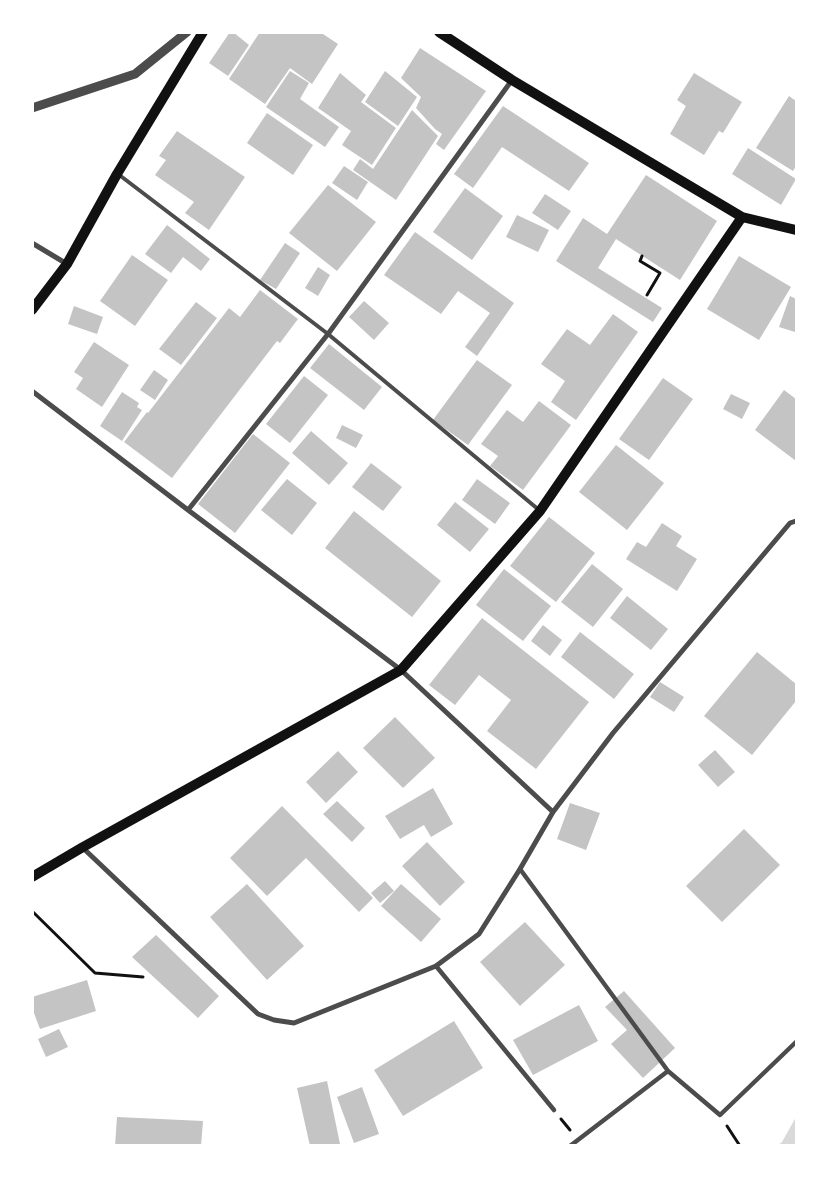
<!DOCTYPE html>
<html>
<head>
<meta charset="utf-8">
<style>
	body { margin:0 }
	#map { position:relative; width:829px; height:1178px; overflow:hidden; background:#fff; font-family:"Roboto Serif",serif }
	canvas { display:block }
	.frame { position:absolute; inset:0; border:34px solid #fff; pointer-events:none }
</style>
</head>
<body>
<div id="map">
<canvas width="829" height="1178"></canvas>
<div class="frame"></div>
</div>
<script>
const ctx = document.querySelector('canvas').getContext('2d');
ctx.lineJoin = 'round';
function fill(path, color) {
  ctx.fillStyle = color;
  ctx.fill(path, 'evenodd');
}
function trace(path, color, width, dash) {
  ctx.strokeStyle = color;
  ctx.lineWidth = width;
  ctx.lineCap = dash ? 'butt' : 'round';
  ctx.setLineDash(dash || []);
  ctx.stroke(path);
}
fill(new Path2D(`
	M796,1117v28h-18l4,-3z`), '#d9d9d9');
fill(new Path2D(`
	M230,32h3l16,13 -21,31 -19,-13z
	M260,32h60l18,12 -26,40 -22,-16 -25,36 -36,-25z
	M420,48l66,43 -42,59 -8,-6 6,-10 -7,-5 -19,-21 5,-11 -20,-19z
	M290,71l19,12 -9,16 39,28 -14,20 -59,-40z
	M385,71l32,26 -19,29 -33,-24z
	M340,73l26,22 -5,7 35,26 -24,37 -30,-20 9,-14 -33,-23z
	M694,73l48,29 -19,31 -4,-2 -15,24 -34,-21 16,-28 -9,-6z
	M789,96l7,5v65l-3,5 -37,-23z
	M503,106l86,57 -20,28 -67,-44 -29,41 -19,-14z
	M412,110l26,26 -42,64 -43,-30 7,-11 13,10z
	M267,113l46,32 -20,30 -46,-32z
	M177,131l68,46 -36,53 -24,-17 9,-11 -39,-27 11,-15 -7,-4z
	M748,148l48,31 -15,26 -49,-31z
	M344,166l24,16 -11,18 -25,-17z
	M646,175l71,46 -37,59 -64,-41 -18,29 64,40 -9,14 -97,-61 27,-43 24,16z
	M328,185l48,37 -39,49 -48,-38z
	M465,188l38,28 -31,44 -39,-28z
	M545,194l26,17 -13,19 -26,-17z
	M517,215l32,15 -11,22 -32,-15z
	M167,225l43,34 -9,12 -18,-14 -12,16 -26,-19z
	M415,232l99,71 -37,53 -12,-9 25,-34 -32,-22 -17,23 -57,-39z
	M285,243l15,10 -24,36 -16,-9z
	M132,255l36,25 -33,46 -35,-25z
	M739,256l52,31 -32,53 -52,-31z
	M318,267l12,8 -12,21 -13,-8z
	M260,290l38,29 -18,24 -3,-2 -105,137 -48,-36 23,-30 1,1 81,-105 11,9z
	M790,296l6,3v30l-1,3 -16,-5z
	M364,301l25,22 -15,17 -25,-23z
	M196,302l21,16 -36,47 -22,-16z
	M74,306l29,11 -6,17 -29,-10z
	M613,314l25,18 -62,88 -25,-18 14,-21 -24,-17 26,-35 23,16z
	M94,342l35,23 -27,42 -26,-18 7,-11 -9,-6z
	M329,344l53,43 -18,23 -54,-42z
	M477,360l35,25 -44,60 -35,-25z
	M154,370l14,10 -13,20 -15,-10z
	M304,376l24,19 -38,48 -24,-19z
	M663,378l30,21 -44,61 -30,-21z
	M784,390l12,9v62l-41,-31z
	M122,392l17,11 -2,4 5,3 -20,31 -22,-15z
	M731,394l19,9 -8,16 -19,-10z
	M539,401l32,24 -48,65 -33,-24 8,-10 -17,-12 26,-34 16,12z
	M342,425l21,10 -7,13 -20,-10z
	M311,431l37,32 -19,22 -37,-32z
	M253,434l37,29 -55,70 -37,-29z
	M616,445l48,38 -37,47 -48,-38z
	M371,463l31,24 -19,24 -31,-24z
	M287,479l30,24 -25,32 -31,-25z
	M477,479l33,24 -15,21 -33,-24z
	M455,502l34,27 -19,23 -33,-27z
	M354,511l87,70 -29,36 -87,-69z
	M549,517l46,36 -39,49 -46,-36z
	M662,523l20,13 -6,10 21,13 -20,32 -51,-32 11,-17 9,5z
	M592,564l31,25 -30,38 -32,-25z
	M504,569l47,37 -28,35 -47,-36z
	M627,596l41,33 -17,21 -41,-32z
	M482,618l107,84 -53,67 -49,-38 24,-31 -32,-25 -24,30 -26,-20z
	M543,625l19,15 -12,16 -19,-15z
	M580,632l54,42 -20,25 -53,-42z
	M757,652l39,32v17l-44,54 -48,-39z
	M660,682l24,15 -10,15 -24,-15z
	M395,717l40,41 -32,30 -40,-40z
	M715,750l20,22 -17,15 -20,-22z
	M338,751l20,21 -32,31 -20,-21z
	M433,788l20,36 -22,13 -7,-12 -24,14 -15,-23z
	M337,801l28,27 -13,14 -29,-28z
	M570,803l30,10 -14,37 -29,-11z
	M282,806l91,92 -14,14 -53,-54 -39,38 -37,-38z
	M744,829l36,36 -58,57 -36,-36z
	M427,842l38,40 -25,24 -38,-40z
	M385,881l9,10 -14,12 -9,-10z
	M247,884l57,62 -37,34 -57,-63z
	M401,884l40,35 -20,23 -40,-36z
	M525,922l40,43 -45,41 -40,-44z
	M156,935l63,61 -21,22 -66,-61z
	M87,980l9,31 -56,18 -8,-21v-11z
	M624,991l51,57 -32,30 -32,-34 16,-14 -22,-23z
	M579,1005l19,36 -65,34 -20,-35z
	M454,1021l29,47 -80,48 -29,-46z
	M59,1029l9,18 -22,10 -8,-18z
	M327,1081l13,63 -5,2h-25l-13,-58z
	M362,1087l17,47 -25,9 -17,-46z
	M117,1117l86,4 -2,25h-86z`), '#c4c4c4');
trace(new Path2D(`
	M642,256l-2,5 20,12 -13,22
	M32,911l63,62 48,4
	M561,1119l9,11
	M727,1126l13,20`), '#111', 3);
trace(new Path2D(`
	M118,174l210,160 211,176`), '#4c4c4c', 4);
trace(new Path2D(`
	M520,869l148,202
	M436,966l118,144
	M570,1146l98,-75 52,44 76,-73`), '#4c4c4c', 4.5);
trace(new Path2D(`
	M32,243l35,21
	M32,391l156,119 213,160 152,142
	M188,510l140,-176 184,-254
	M83,848l175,166 16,6 20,3 142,-57 43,-32 41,-65 33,-57 60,-79 177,-210 6,-2`), '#4c4c4c', 5);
trace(new Path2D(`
	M32,108l103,-34 52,-42`), '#4c4c4c', 9);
trace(new Path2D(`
	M439,32l73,48 230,137 54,13
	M32,310l35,-46 50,-90 86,-142
	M32,877l51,-30 318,-177 139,-159 202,-294`), '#111', 10);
</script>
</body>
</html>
